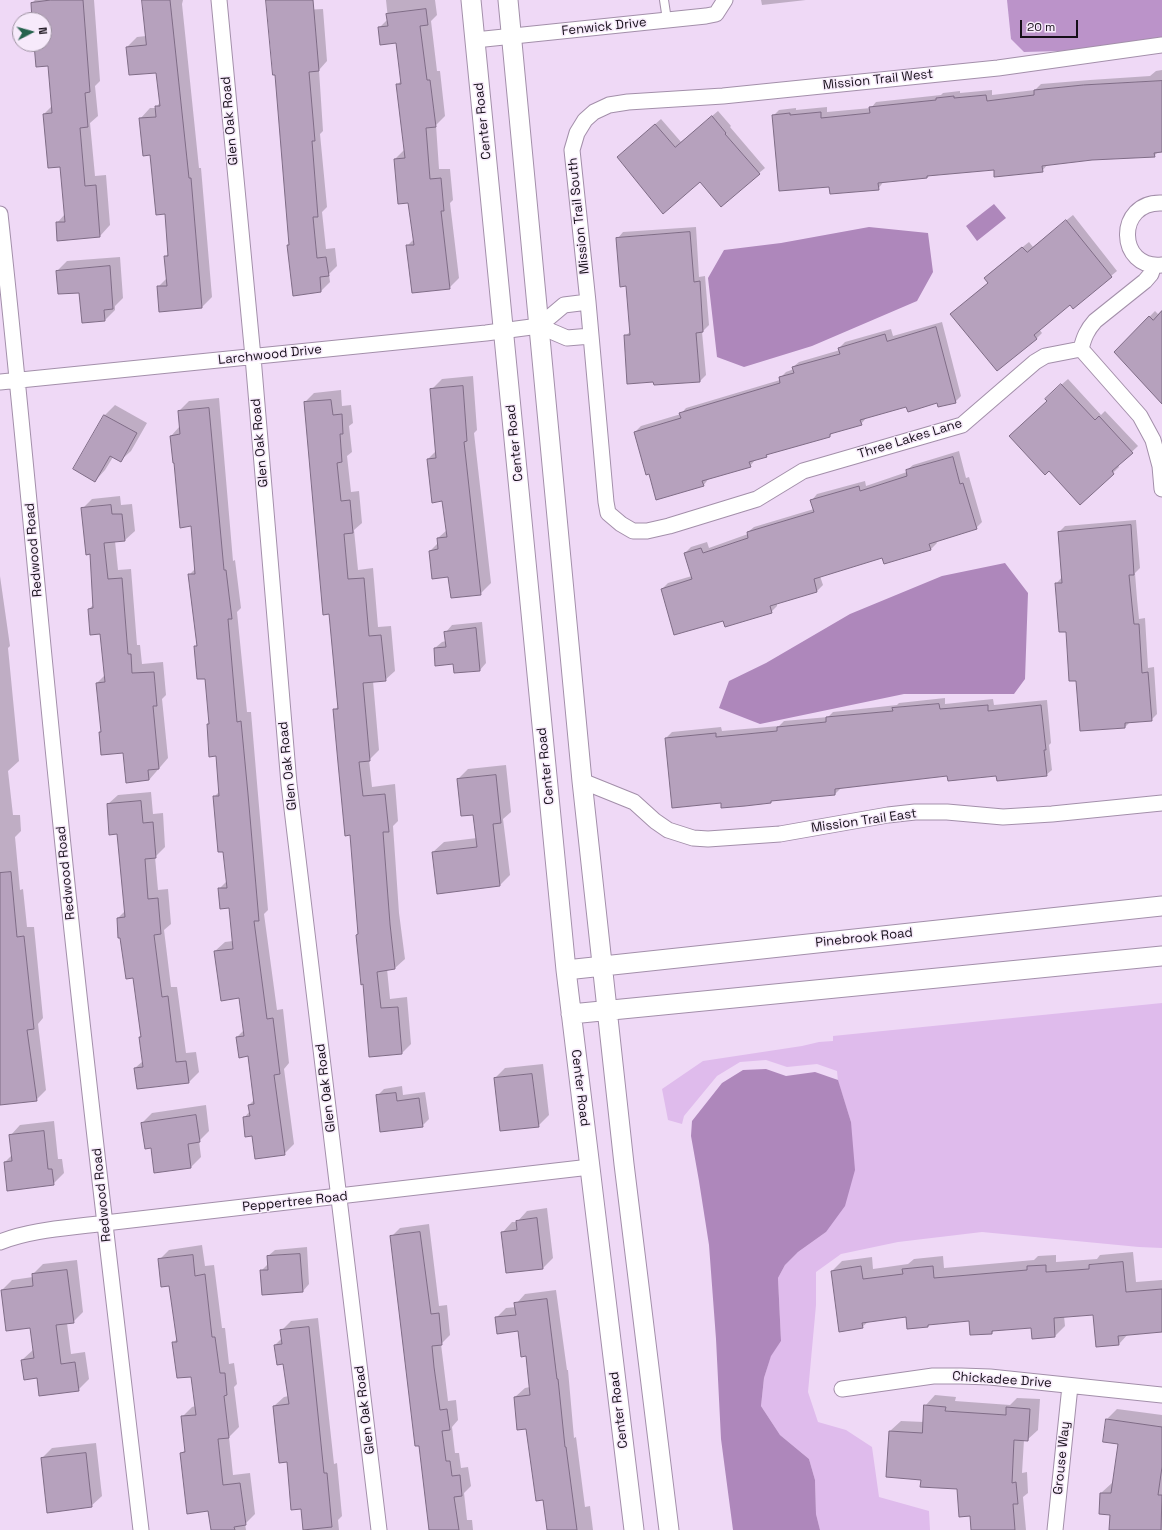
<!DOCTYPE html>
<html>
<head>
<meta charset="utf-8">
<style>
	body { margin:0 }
	#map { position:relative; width:1162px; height:1530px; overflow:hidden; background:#efd9f6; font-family:"Space Grotesk",sans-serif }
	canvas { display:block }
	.north { position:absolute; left:12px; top:12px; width:40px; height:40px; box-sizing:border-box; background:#f7eafb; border:1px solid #9d92a1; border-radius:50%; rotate:84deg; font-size:11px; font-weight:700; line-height:16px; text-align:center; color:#160f19 }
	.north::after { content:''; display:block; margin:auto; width:14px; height:18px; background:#25624d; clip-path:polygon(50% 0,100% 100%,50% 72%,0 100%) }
	.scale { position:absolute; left:1020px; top:20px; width:58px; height:18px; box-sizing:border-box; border:2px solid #160f19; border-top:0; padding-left:5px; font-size:12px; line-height:14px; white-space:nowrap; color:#160f19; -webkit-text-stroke:3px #f7eafb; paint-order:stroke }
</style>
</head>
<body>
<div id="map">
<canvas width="1162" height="1530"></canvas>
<div class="north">N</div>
<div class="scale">20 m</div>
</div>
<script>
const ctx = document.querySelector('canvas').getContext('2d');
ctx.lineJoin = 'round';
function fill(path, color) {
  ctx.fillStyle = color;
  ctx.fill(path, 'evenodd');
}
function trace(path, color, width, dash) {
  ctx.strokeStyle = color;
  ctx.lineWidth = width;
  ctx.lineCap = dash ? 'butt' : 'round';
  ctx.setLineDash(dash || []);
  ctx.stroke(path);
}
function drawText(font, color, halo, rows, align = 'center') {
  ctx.font = font + ' "Space Grotesk",sans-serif';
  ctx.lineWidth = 3;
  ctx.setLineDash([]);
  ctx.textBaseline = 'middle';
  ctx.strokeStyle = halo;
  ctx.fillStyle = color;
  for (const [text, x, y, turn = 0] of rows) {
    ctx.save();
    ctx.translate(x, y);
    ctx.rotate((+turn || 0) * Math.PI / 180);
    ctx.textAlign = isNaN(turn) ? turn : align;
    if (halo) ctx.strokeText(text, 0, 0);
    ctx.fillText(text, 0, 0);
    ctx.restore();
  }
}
fill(new Path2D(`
	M1162,1003v245l-23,-1 -157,-15 -84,10 -57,12 -25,18v33l-8,87 10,30 28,8 26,17 7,50 50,14 1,19h-110l-4,-16 -1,-34 -6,-21 -29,-24 -19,-29 3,-28 7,-23 10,-14 -3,-63 7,-13 13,-13 28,-20 25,-110 -13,-41 -1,-10 -20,-7 -30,3 -21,-7 -26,2 -23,14 -33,40 -2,8 -14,-4 -6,-31 41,-28 99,-15 17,-4 14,-1v-5z`), '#dfbbec');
fill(new Path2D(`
	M1007,0h155v48l-138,4 -13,-13z`), '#bb93c9');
fill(new Path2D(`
	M994,204l12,14 -29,23 -11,-15z
	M869,227l59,6 5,39 -16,29 -105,45 -68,21 -27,-10 -9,-79 16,-28 57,-7z
	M1005,563l23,30 -3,86 -11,15h-110l-144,30 -41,-16 10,-27 37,-18 84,-49 92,-38z
	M766,1069l20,7 29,-4 23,8 13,42 4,48 -10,36 -19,26 -28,20 -13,13 -7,13 3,63 -10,15 -7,22 -3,28 19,29 29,24 6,21 1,34 4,16h-87l-12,-91 -5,-100 -7,-94 -10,-64 -8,-45 1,-15 30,-38 21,-13z`), '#ae87bb');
fill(new Path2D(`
	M35,0h59l6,81 -5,5 3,30 -8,7 5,53 11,-1 4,50 -10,11 -42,4 -1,-17 8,-9 -4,-48 -17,-52 8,-8 -3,-42 -14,-20h9v-24h-11l-1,-17z
	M143,0h40l-1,4 17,164h2l11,129 -11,11 -43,-21 9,-9 -2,-21 4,-4 -3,-40 -15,-59 -11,-35 10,-11h6l4,-6 -3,-30 -30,-25 10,-10 9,-1z
	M266,0h37v10l20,-1 4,52 -8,9 4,61 -3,3 7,73 -5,5 4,37 9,-1 2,18 -8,8 1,8 -9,9 -31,-47 -14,-170 -9,-74z
	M386,0h49l2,15 -6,6 6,50h3l5,45 -9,9 3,44h11l3,31 -3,3 9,75 -10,10 -42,-42 7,-7 -5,-37 -10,1 -4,-44 10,-10 -8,-64 5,-5 -5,-38 -18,-14 9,-9z
	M761,0h45l-44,5z
	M1162,70v81h-3l-5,5 -63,3 -43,5 -6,7 -47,-2 -65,6 -3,3 -43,3 -6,8 -48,-3 -57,-70 6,-6 17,-2v2l31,-3v5l44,-4 5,-6 65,-7 2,-2 17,-2v2l32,-3v5l43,-5 6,-6 49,-4 60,-4 6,-5z
	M718,111l13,15 -1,1 35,41 -6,5 -59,8 -82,-24 43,-38 20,23z
	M1073,215l44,56 -6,5 -41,28 -31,25 3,4 -6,6 -85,-25 38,-32 -3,-4 5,-6 38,-30 4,5z
	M696,227l3,50 6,-1 4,49 -7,7 4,43 -6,6 -45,3 -30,-48 6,-5 -4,-46 -9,-47 5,-6z
	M120,257l3,41 -8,8v4l-10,10 -25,-28 -23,-21 10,-10z
	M1162,310v92l-47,-50 40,-41 3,3z
	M942,322l19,74 -6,6h-17l-31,4 -40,11 -6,7 -28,8 -3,4 -61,18 -3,2 -10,3 -6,7 -41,12 -6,8 -53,-13 -15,-41 6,-6 40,-12 5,-6 94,-28v-2l6,-6 8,-3 -1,-2 6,-5 41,-12 -1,-2 6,-6 46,-13 2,7z
	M473,376l4,54 -3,3 17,150 -11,11 -31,-18 -19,-25 9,-9 -1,-4 9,-8 -4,-30 -15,-41 8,-8 -5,-61 11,-11z
	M1068,379l33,36 4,-4 33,35 -20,19 1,2 -38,37 -32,-34 -1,-69 4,-8z
	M341,390l1,16 9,-1 2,18 -4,3 3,26 -5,4 4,36 8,-1 3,32 -8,7 4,40 15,-2 5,59 13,-1 4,45 -10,9 -12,1 6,69 -10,10 3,27 23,-3 3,37 -5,5 6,87 6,46 -10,9 -8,1 3,30 17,-2 4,47 -9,9 -38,-70 -7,-48 2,-2 -8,-99 -17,-124 5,-4 -9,-93 -25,-211 9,-9z
	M219,398l14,163 2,-1 6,48 -4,4 10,100h4l6,71 11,127 -4,4 13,96 6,-1 6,54 -5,6 10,75 -10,10 -31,-19 -9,-17 6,-7 -1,-6 5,-5 -5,-45 -12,-18 7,-7 -4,-33 -25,-46 10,-9 8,-1 -3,-34 -11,-18 8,-8 -3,-31 -10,-53 6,-6 -3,-36 -9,-30 2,-2 -5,-46 -10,-30 3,-3 -9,-69 6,-6 -4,-44 -16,-63 -4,-26 9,-10 -1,-15 10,-10z
	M115,405l32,18 -16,28 -11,10 -7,-4 -8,13 -10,11 -20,-12 30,-54z
	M959,451l7,27 3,-1 13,45 -6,6 -40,13 1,2 -6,6 -48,8 -63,19 3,9 -6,6 -40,12v3l-6,6 -47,7 -62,-30 6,-6 24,-7 -7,-23 6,-6 16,-5 2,6 39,-14v-2l6,-5 60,-18 -2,-9 5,-6 48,-13 1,5 41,-14v-2l6,-5z
	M120,496l1,9 11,-1 3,27 -10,9 -10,1 3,29 13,-1 6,76h3l2,19 21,-2 3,33 -4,4 6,59 -19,22 -22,2 -3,-30 -24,-20 2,-2 -5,-47 8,-8 -4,-42 -12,-24 5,-5 -3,-51 -9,-44 10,-10z
	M1136,520l4,48 -5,5 2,26 2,20 6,-1 3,50 6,-1 3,47 -6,6 -21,2 -5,5 -48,-47 -21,-96 6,-7 -3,-45 6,-6z
	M0,576l10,70 -2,2 11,113 -11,10 5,44h7l1,16 -6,6 5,53 3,-1 4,38h7l9,91 -5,6 8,66 -10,10 -36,4z
	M482,622l4,41 -6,7 -45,-22 7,-6 4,-1v-9l6,-7z
	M945,698v6l48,-5 1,6 53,-5 4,43 -2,2 3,25 -6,5h-98l-107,13 -6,6 -63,6 -2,2h-48l-56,-64 6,-6 49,-5 1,4 57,-5 5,-5 44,-4 5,-5 64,-7 2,-2z
	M506,765l5,47 -8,7 7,56 -10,10 -67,-33 11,-10 33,-4 -3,-24 -16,-35 10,-10z
	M151,792l2,22 10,-1 2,34 -10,10 3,33 10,-1 3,35 -7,6 7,57h6l9,66 10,-1 3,20 -10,10 -51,6 -3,-20 8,-7 -3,-24 1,-1 -7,-59 -16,-59 7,-7 -7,-78 -10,-29 10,-9z
	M543,1064l6,51 -11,11 -43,-48 10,-10z
	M402,1086l1,9 22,-3 4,27 -7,7 -45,-30 7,-7z
	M206,1105l3,26 -10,10 2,16 -10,10 -39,-20 -10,-24 10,-10z
	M54,1121l4,38h4l2,14 -11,11 -48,-22 7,-7 -2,-19 10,-11z
	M547,1208l6,50 -10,10 -41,-35 10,-11h5l10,-11z
	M429,1224l10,82 8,-1 3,30 -9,9 7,57 8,-1 2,20 -6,7 3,26h4l2,15 7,-1 3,19 -7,7 3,27h5l1,10h-44l-9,-85 -29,-208 9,-9z
	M202,1245l3,21 9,-1 8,63h3l4,36 5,-1 3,21 -3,3 5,40 -10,10 4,38 17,-2 5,41 -10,10 1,6h-34l-3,-20 -28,-56 5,-5 -4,-32 10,-10 4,-1 -4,-30 -19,-33 4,-4 -7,-54 -11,-25 10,-10z
	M307,1247l2,37 -6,7 -42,-20 7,-7v-8l7,-6z
	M1133,1252l3,30 26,-2v51l-34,3 -9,10 -22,2 -3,-32 -30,2 1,10 -10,10 -23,-9 -37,2 -3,4 -22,-13 -39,4 -3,2 -20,2 -1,-12 -38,5 -7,6 -30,-56 10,-10 30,-4 1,12 35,-5 6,-5 29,-3 1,12 90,-8 4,-4 18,-1v7l41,-3 3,-4z
	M77,1260l6,52 -10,10 -6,1 4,31 14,-2 4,27 -11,11 -40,-13 -16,-17 12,-11 -3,-22 -29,-37 10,-10 21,-3v-3l10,-10z
	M556,1290l11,80h1l6,68 2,-1 9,70 5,-1 3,24h-45l-5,-31 -16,-71 -12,-31 10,-9 5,-1 -3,-32 -8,-25 -23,-12 10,-10 10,-1v-3l9,-10z
	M318,1318l16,146 3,-1 5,53 -4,4 1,10h-35l-2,-22 -14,-47 -14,-55 10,-9 5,-1 -5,-33 -9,-18 7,-7 -1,-7 10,-10z
	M935,1395l21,2 -1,4 55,4 7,-7 23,1 -2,31 -11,10h-3l-2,33 5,-1 1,21 -5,4 3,33h-54l-1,-15 -13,-27 -36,-9 -32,-48 11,-10 23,1 1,-16z
	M1117,1409l45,6v115h-52l1,-16 -10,-21 11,-10h2l5,-40 -12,-24z
	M96,1443l6,53 -11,10 -49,-48 10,-10z`), '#0003');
const building = new Path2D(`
	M51,0h32l7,92 -5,1 3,34 -8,1 5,58 11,-1 4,52 -43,4 -1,-19h9l-5,-55 -12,1 -5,-54 9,-1 -4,-47 -12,1 -2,-23h10v-24h-12l-1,-17z
	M142,0h28l19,178h2l11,130 -43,4 -2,-26h10l-3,-30h4l-3,-42 -9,1 -6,-60 -7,1 -4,-38 17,-1 -1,-11h5l-4,-33 -27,2 -3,-28 20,-2z
	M266,0h47l6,71 -10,1 6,69h-3l6,76h-5l4,41 9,-1 3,19 -9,1 1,15 -28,4 -6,-51h2l-14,-170h-2z
	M426,9l2,16 -8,1 7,54h3l6,47 -10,1 4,51 11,-1 3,33h-3l9,78 -38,4 -6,-48h8l-6,-42 -10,1 -4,-45 11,-1 -9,-74h5l-5,-41 -16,2 -2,-18 10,-1 -2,-12z
	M1162,81v71l-8,1 1,4 -63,3 -50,6 1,6 -49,5v-7l-67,6v2l-49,5 1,7 -49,4 -1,-7 -50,4 -7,-76 18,-2v2l31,-3v6l49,-5 -1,-6 67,-7v-2l18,-2v2l32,-3 1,6 47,-6v-5l49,-5z
	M712,116l14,17 -1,1 35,40 -39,33 -21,-25 -37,32 -46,-57 38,-33 20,23z
	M1066,220l46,57 -39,32 -3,-4 -36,30 3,4 -40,32 -47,-57 38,-31 -4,-5 38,-31 5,5z
	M690,232l4,50 6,-1 3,51 -7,1 4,49 -46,3 -1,-3 -26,2 -3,-49h6l-4,-49 -6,1 -4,-49z
	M110,266l3,43 -9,1 1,11 -23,2 -3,-30 -21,1 -2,-23z
	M1162,311v93l-48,-52 35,-36 4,4z
	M936,327l20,76 -18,4 -1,-4 -29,9 -2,-5 -46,13 2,5 -32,9v3l-64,18 1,2 -18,5 2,5 -49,14 2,5 -48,14 -7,-26 -3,1 -12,-43 47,-14 -2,-5 101,-30 -1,-6 15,-4 -2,-6 48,-13 -2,-6 47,-14 2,7z
	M1061,384l34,36 4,-4 34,37 -21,18 2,3 -34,31 -31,-34 -4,4 -36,-39 38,-35 -2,-2z
	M463,386l4,55 -3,1 17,153 -30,3 -3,-21 -16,2 -3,-28 9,-2 -1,-11 10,-1 -5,-36 -10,2 -5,-44 9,-1 -6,-69z
	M331,400l2,15 9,-1 1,20h-3l2,28 -5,1 4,38 9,-1 3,33 -9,1 4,45 16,-1 5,58 12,-1 5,46 -23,2 7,78 -11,1 4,34 22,-2 4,38h-6l7,92 5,45 -18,3 4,36 17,-1 4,47 -33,3 -6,-73 -2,1 -5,-50 2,-1 -8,-99 -5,1 -7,-73 -5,-54h5l-9,-95 -6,1 -19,-213z
	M209,408l15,162h2l6,49h-4l9,103 4,-1 7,73 11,127h-5l13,98 6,-1 7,56 -6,1 11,80 -30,4 -3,-23 -7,1 -2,-20 7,-1 -2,-11 6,-1 -6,-48 -9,2 -3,-21 8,-1 -5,-38 -18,3 -7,-50 19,-2 -4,-41 -9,1 -2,-21h9l-4,-36h-5l-5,-56h6l-3,-40 -7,1 -2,-33h2l-4,-45h-8l-3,-33h3l-9,-72h7l-4,-48 -11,2 -6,-65h-1l-3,-27 10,-2 -2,-23z
	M104,415l33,18 -16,29 -11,-6 -15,26 -22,-13z
	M953,457l7,27 3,-1 14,46 -48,15 2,6 -47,14 -2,-6 -68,21 3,13 -47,14 2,7 -47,14 -2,-6 -49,14 -13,-46 31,-10 -8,-26 17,-5 2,5 45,-15 -1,-6 67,-20 -4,-12 49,-14 1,5 47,-15 -1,-6z
	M111,505l1,9h10l3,27 -21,2 4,36 14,-1 6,76h3l1,19 22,-1 3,34h-4l6,63 -11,1 1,10 -23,3 -3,-30 -22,2 -2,-23h2l-5,-49 9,-1 -5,-48 -10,1 -2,-26 5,-1 -3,-54 -4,1 -5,-47z
	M1131,525l3,50h-5l3,30 2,19h5l3,49 6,-1 4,49 -27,2v5l-45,3 -4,-50h-7l-3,-49h-7l-4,-49h7l-4,-51z
	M476,628l4,43 -26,2 -1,-9 -18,2 -1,-18 12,-1 -2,-15z
	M939,704l1,5 48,-4v6l53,-6 5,45h-2l3,26 -50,5 -1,-5 -48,5 -1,-5 -112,13v6l-64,6v2l-26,3 -24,2v-5l-49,5 -7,-70 51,-5v4l61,-6v-4l49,-5v-5l67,-6 -1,-3z
	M496,775l5,48 -8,1 7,62 -63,8 -5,-42 45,-5 -4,-32 -12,1 -4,-37z
	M141,801l2,22 10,-1 3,36 -11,1 3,40 10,-1 3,36 -7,1 8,62 6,-1 8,66 10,-1 3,22 -52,6 -3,-21 9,-1 -4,-30h2l-8,-59 -7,1 -6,-41h-2l-1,-20 8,-1 -8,-83 -8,1 -2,-31z
	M11,872l6,65 7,-1 10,93 -7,1 10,71 -37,4v-232z
	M532,1074l7,53 -39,4 -6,-53z
	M396,1093l1,8 22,-3 4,29 -43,5 -4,-37z
	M196,1115l4,27 -12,2 3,24 -37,5 -3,-25 -6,1 -4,-26z
	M44,1131l4,38h4l2,16 -47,6 -3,-29 8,-1 -3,-26z
	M537,1218l6,51 -37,4 -5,-41 16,-2 -1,-9z
	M420,1232l11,82 8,-1 3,32 -10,1 2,21 6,43 7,-1 3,21 -8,1 4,30h4l2,15 8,-1 2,21 -8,1 5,33h-30l-10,-84h-4l-25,-210z
	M300,1254l3,38 -41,3 -2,-25h8l-1,-14z
	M193,1255l2,21 10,-2 7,63h3l5,36h5l2,22 -3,1 5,42 -11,1 5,46 17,-2 6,42 -12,2 1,3h-24l-3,-19 -21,3 -7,-61 5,-1 -4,-36 15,-1 -5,-38 -14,1 -5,-36h5l-8,-56 -8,1 -3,-28z
	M1123,1262l3,30 36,-3v43l-44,4 1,9 -23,2 -3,-32 -39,3 1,19 -23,2 -1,-11 -39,3v3l-22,1 -1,-14 -41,4v2l-21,2 -1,-12 -44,6 1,5 -24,4 -8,-61 30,-5 2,13 40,-5 -1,-5 31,-3 1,12 93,-8v-4l19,-1v7l43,-3v-4z
	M67,1270l7,53 -18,2 5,39 14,-2 4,29 -40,5 -2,-18 -13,2 -3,-20 13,-2 -4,-30 -24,3 -5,-41 32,-4 -1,-12z
	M547,1299l10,80h1l7,68h1l11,83h-30l-4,-30 -7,1 -10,-72 -9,1 -3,-33 16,-2 -4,-39 -5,1 -3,-26 -21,3 -2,-17 21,-2 -2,-12z
	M309,1327l15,146h3l5,54 -29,3 -2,-21 -10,1 -4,-48 -8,1 -6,-57 16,-2 -6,-40 -6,1 -3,-20 8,-1 -2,-14z
	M924,1405l22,2 -1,4 61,4v-8l24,2 -2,32 -14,-1 -2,43 4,-1 2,22h-5l2,26h-44l-1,-14 -11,1 -2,-28 -37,-2 1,-7 -35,-3 3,-46 33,2z
	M1106,1419l56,8v40l-4,28h4l-1,35h-52l1,-15 -11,-1 1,-21h11l7,-49 -15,-2z
	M86,1453l6,54 -45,6 -6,-55z`);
fill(building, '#b6a1bd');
trace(building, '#7f6c86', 1);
const service = new Path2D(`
	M664,0l3,20`);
const minor = new Path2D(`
	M219,0l34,357 36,427 90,746
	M475,40l231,-24 10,-2 9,-14
	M1162,45l-164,23 -275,28 -95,6 -19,3 -15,7 -9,8 -8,13 -5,17 16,152 18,200 2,11 13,11 12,7h14l22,-5 88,-27 46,-28 159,-46 73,-63 10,-6 36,-7 59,67 13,24 7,26 2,23
	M1162,203c-47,-2 -45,67 0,62
	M0,214c22,201 39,402 60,602 24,239 53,476 81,714
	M539,326l25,-21 24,-3
	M539,326l28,12 24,-2
	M1081,349c3,-12 6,-19 14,-28l50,-40 6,-7 3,-9
	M0,382l486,-49 53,-7
	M582,781l52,21 21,19 13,9 25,8 15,1 72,-5 108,-19 27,-3h32l56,5 49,-3 110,-11
	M0,1242c33,-13 70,-14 105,-19l485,-56
	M842,1389l91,-13h28l29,1 172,18
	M1055,1530l15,-144`);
const tertiary = new Path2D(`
	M471,0l95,970 68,560
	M508,0l74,781 42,383 45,366
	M566,970l596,-64
	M571,1014l591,-58`);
trace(service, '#a38faa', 10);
trace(minor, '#a38faa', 17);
trace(tertiary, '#a38faa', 21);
trace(service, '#fff', 8);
trace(minor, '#fff', 15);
trace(tertiary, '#fff', 19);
drawText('13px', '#160f19', '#f7eafb', [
	["Fenwick Drive",604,27,-6],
	["Mission Trail West",878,80,-6],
	["Glen Oak Road",230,121,-95],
	["Center Road",483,121,-96],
	["Mission Trail South",579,216,-96],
	["Larchwood Drive",270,355,-6],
	["Three Lakes Lane",910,439,-17],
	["Glen Oak Road",260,443,-95],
	["Center Road",515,443,-96],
	["Redwood Road",34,550,-95],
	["Glen Oak Road",288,766,-96],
	["Center Road",546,766,-96],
	["Mission Trail East",864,821,-8],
	["Redwood Road",66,873,-96],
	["Pinebrook Road",864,938,-6],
	["Glen Oak Road",326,1088,-97],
	["Center Road",580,1088,83],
	["Redwood Road",102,1195,-96],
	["Peppertree Road",295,1202,-6],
	["Chickadee Drive",1002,1380,4],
	["Glen Oak Road",365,1410,-97],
	["Center Road",619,1410,-97],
	["Grouse Way",1062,1458,-84]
]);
</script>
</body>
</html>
